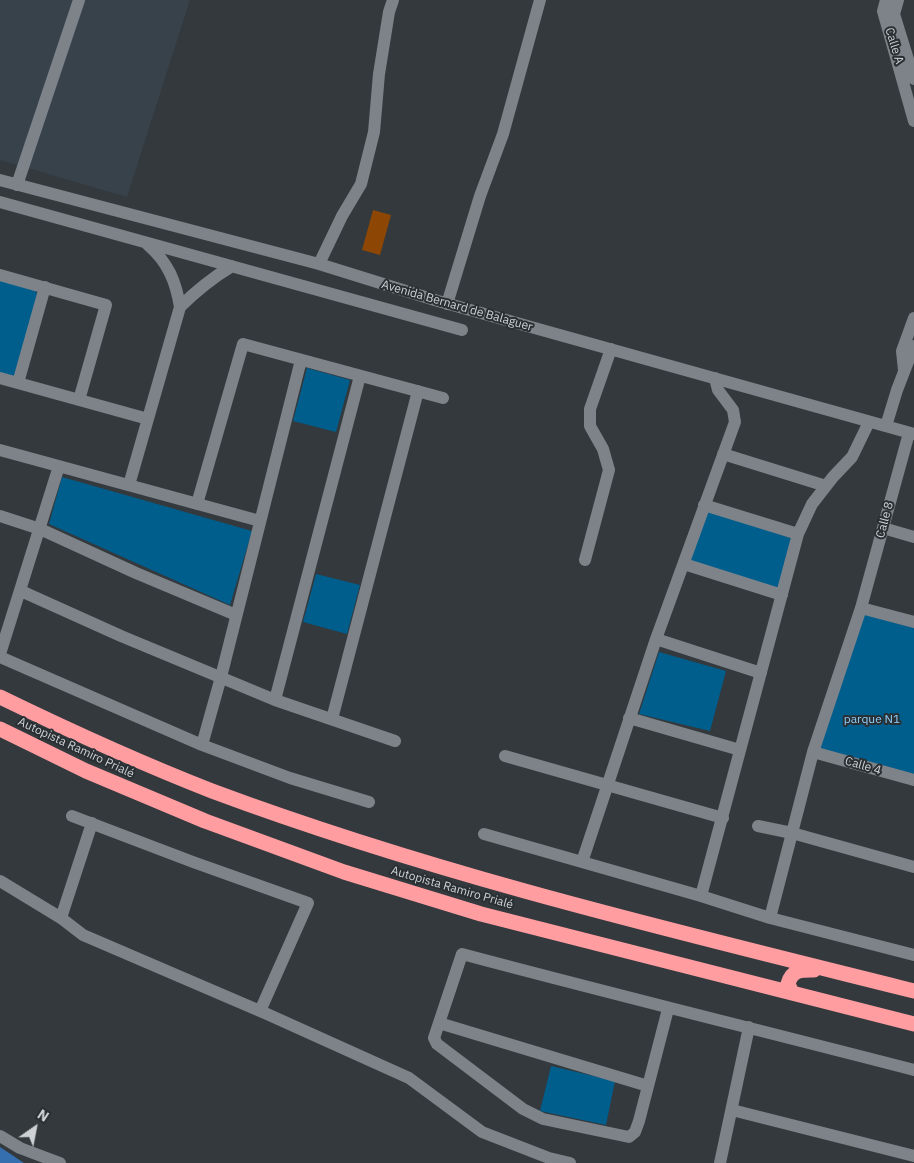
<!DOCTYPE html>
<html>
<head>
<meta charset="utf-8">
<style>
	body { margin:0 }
	#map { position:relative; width:914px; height:1163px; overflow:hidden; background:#33393d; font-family:"IBM Plex Sans",sans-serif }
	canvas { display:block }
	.north { position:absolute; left:10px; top:1103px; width:50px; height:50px; -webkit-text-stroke:4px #292f33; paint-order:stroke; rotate:33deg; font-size:14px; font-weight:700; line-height:20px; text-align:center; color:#cfd2d5 }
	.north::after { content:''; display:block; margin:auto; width:18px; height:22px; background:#cfd2d5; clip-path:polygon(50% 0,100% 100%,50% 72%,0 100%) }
</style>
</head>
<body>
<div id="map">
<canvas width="914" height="1163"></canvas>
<div class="north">N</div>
</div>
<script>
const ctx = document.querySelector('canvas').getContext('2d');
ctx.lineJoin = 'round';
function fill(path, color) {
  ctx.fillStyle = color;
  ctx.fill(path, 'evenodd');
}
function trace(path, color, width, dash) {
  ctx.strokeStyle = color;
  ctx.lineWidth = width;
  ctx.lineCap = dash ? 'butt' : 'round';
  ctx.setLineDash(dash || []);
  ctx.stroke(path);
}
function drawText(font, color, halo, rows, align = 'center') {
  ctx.font = font + ' "IBM Plex Sans",sans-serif';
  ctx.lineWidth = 4;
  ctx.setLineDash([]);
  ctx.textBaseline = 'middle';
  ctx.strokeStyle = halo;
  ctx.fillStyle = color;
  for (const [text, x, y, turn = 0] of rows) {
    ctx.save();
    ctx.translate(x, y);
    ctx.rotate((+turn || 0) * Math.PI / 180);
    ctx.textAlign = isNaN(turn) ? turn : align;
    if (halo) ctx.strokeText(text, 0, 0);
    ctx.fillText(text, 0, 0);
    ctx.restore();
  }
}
fill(new Path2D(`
	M0,0h190l-63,197 -127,-37z`), '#37424b');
fill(new Path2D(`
	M0,280l35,10 3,6 -24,82 -14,-4z
	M307,368l43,12 -14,52 -43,-11z
	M62,477l190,54 -22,74 -181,-81z
	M707,511l84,27 -13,52 -89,-29z
	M316,574l44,11 -13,49 -44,-12z
	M864,614l50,14v146l-95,-26z
	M659,652l67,19 -16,60 -71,-17z
	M551,1066l64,15 -9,44 -66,-14z`), '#005e8d');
fill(new Path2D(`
	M0,1147l24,16h-24z`), '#366faf');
fill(new Path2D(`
	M373,210l18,5 -11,40 -18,-5z`), '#8d4603');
trace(new Path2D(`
	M886,0l-3,11 31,110
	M898,0l-4,14 20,65
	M0,180l319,84 119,37 476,133
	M17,185l62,-185
	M0,202l462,128
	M319,264l23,-48 19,-32 13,-52 5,-58 10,-62 4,-12
	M0,275l106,30 -27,95
	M447,304l33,-108 23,-62 37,-134
	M180,307c16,-16 32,-29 52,-41
	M904,370l-2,-19 12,-33
	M0,378l148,41
	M18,383l27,-96
	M886,426l11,-36 17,-44
	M0,450l260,71
	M723,454l103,32
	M129,485l51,-178c-4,-25 -12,-45 -32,-62
	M197,504l46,-160 200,54
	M704,505l94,29
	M0,516l40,13 96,44 100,42
	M883,528l31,9
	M585,560l24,-90 -6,-21 -13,-23v-17l21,-60
	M684,564l98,31
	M21,591l100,45 154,64 120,41
	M861,608l53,14
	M656,639l105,34
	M0,654l59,-188
	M0,657l202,88 88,33 79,24
	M275,700l85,-324
	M629,718l111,32
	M332,719l86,-328
	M202,745l19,-68 80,-317
	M813,752l101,28
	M505,756l218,62
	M72,816l121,46 115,41 -48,108
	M758,826l34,7 122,34
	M484,834l217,62 69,22 144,37
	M582,862l74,-223 79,-217 -2,-12 -15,-20 -3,-12
	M0,881l61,37 22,17 184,79 142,64 73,54 67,26 21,5
	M701,896l97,-362 14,-30 21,-27 19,-20 17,-35
	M61,918l31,-95
	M770,918l43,-166 48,-144 48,-175
	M668,1009l-29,112 -4,11 -6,5 -86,-18 -20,-10 -86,-65 -3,-6 28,-84c150,40 301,77 452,116
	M439,1023l209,63
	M732,1110l182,46
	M0,1136l20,12 40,15
	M720,1163l29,-136`), '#7d8388', 12);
trace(new Path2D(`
	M0,697c70,34 140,66 212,94 228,85 466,141 702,200
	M0,729l86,42 119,50 139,51 137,42 433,110
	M792,993l-4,-9c4,-15 14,-14 26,-14`), '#ff9da1', 15);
drawText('12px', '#cfd2d5', '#292f33', [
	["Calle A",894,46,73],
	["Avenida Bernard de Balaguer",457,306,16],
	["Calle 8",885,520,-75],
	["Autopista Ramiro Prialé",76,748,25],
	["Calle 4",863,766,16],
	["Autopista Ramiro Prialé",452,888,16]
]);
drawText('12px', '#90cef9', '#292f33', [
	["parque N1",872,720]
]);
</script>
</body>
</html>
